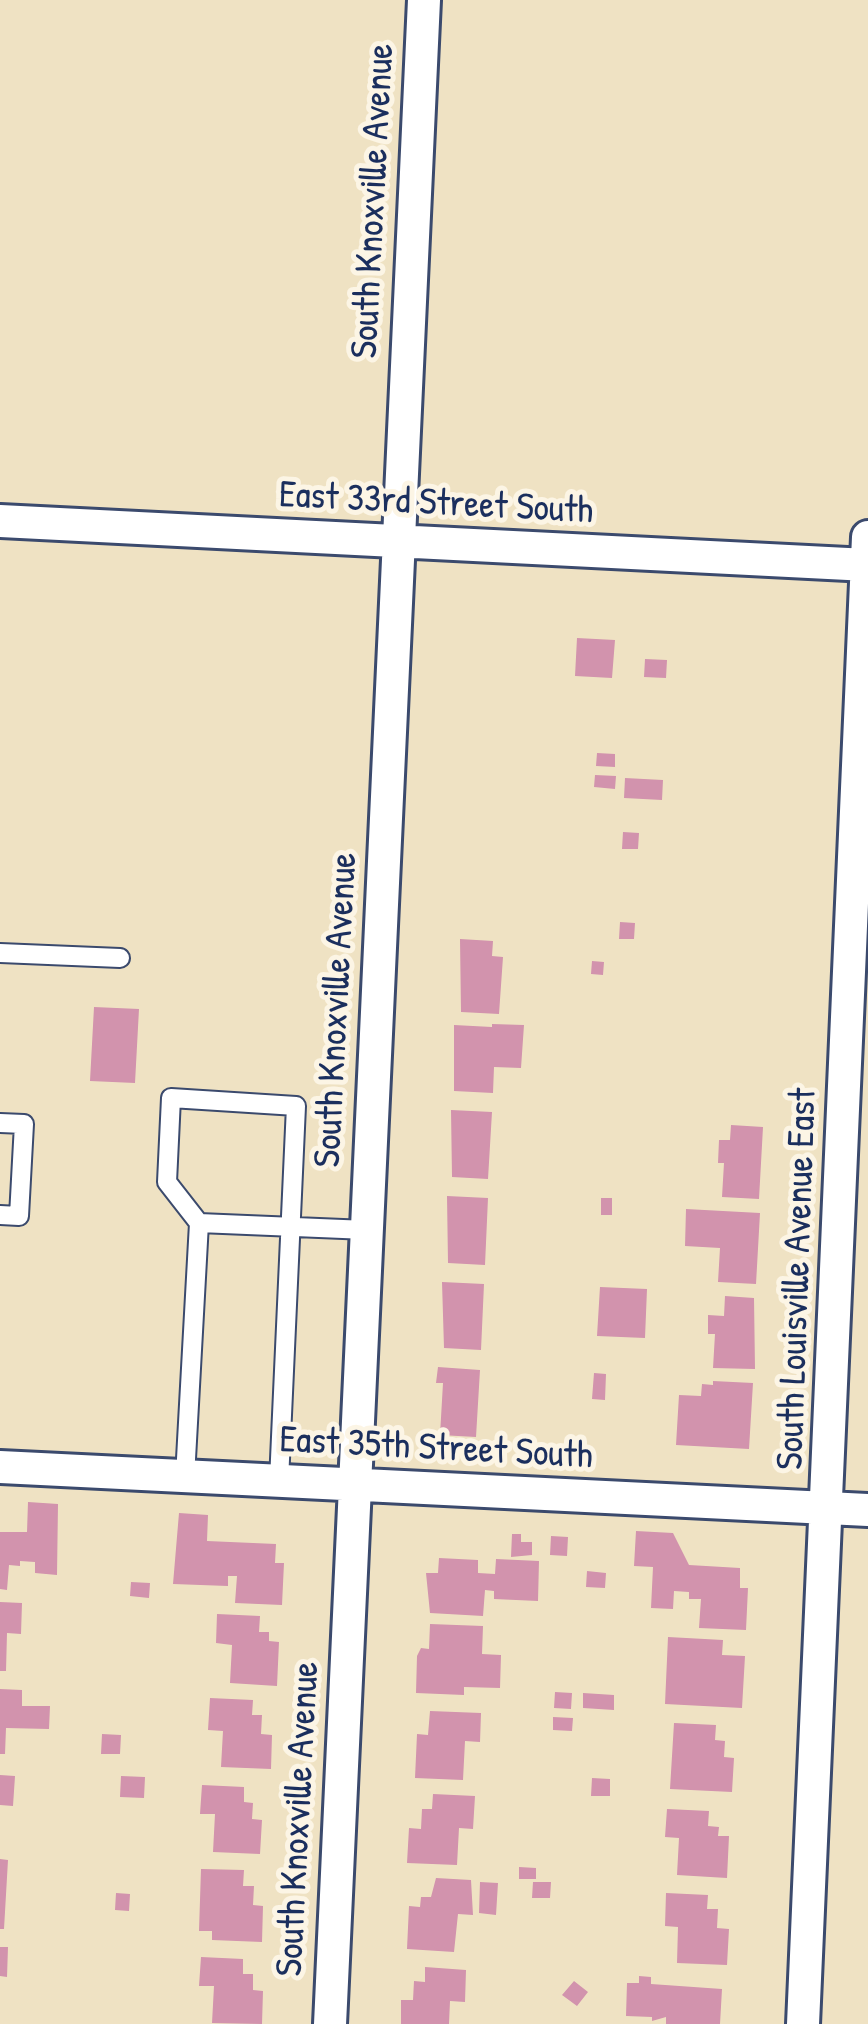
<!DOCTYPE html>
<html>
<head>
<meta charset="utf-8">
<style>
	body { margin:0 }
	canvas { display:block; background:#efe2c3 }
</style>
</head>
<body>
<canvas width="868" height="2024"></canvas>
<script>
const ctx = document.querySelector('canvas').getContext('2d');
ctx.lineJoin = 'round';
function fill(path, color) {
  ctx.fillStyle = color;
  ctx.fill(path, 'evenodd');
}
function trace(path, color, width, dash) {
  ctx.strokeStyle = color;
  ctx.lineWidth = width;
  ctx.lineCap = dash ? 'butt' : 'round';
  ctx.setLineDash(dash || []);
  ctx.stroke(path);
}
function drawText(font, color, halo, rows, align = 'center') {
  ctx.font = font + ' "Patrick Hand",sans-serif';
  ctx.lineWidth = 10;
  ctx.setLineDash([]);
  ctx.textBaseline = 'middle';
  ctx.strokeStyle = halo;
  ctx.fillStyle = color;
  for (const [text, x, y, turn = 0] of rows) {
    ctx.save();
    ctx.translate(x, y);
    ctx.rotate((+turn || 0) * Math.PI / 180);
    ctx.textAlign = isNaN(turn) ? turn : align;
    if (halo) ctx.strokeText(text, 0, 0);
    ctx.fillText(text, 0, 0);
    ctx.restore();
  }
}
fill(new Path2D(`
	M577,638l38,2 -3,38 -37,-2z
	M645,659l22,1 -1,18 -22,-1z
	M597,753l18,1v13l-19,-1z
	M595,775l21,1 -1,13 -21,-2z
	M625,778l38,2 -1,20 -38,-2z
	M623,832l16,1 -1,16h-16z
	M620,922l15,1 -1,16h-15z
	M460,939l33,2 -1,15 11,1 -4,57 -38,-2z
	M592,961l12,1 -1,13 -12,-1z
	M94,1007l45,2 -4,74 -45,-2z
	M492,1024l32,1 -3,43 -27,-1 -1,26 -39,-2v-66l38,2z
	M451,1110l41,2 -4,67 -36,-2z
	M731,1125l32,2 -4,72 -37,-2 2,-34h-6l1,-23h11z
	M447,1196l41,2 -3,67 -37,-2z
	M601,1198h11v17h-11z
	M686,1209l74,4 -4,71 -38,-2 2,-34 -35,-2z
	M442,1282l42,2 -3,66 -37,-2z
	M600,1287l47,2 -2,49 -48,-2z
	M725,1296l29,2 1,71 -42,-1 2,-34h-7v-19l16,1z
	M438,1367l42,3 -4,67 -36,-2 3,-52h-7z
	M594,1373l12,1 -1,26 -13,-1z
	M713,1381l40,2 -4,66 -73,-4 3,-50 22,1 1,-12 11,1z
	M28,1502l30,2 -1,71 -22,-2v-11l-15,-1v5l-11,-1 -2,25 -7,-1v-57h27z
	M179,1513l29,2 -1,26 69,3 -1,19h9l-2,42 -47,-2 2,-27h-9v10l-55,-2z
	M636,1531l37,2 16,32 51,3v20h8l-2,42 -47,-2 2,-29h-12v-7l-15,-1 -1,18 -22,-1 2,-41 -19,-1z
	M512,1534h9v8h11v13l-21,2z
	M551,1536l17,1 -1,19 -17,-1z
	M439,1558l39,2v13l17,1 1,-15 43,2 -1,40 -44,-2v-8l-9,-1 -2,26 -53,-3 -4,-40h12z
	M587,1571l19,2 -1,15 -19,-1z
	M131,1582l19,1 -1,15 -19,-2z
	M0,1602l22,1 -1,31 -14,-1 -1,38h-6z
	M217,1614l43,2 -1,16h10v9l10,1 -2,44 -47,-3 2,-38 -16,-2z
	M430,1624l53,2 -1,28 19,1 -1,33 -36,-1v8l-48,-2 1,-37 4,-8 8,1z
	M668,1637l55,3 -1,15 23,1 -3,52 -77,-4z
	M0,1689l22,1v16h28l-1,23 -43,-1 -1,26h-5z
	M555,1692l17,1 -1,16 -17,-1z
	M583,1693l31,2v15l-31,-2z
	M210,1698l43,2 -1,15h10l-1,19 11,1 -1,34 -50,-2 2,-36 -15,-1z
	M430,1711l51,2 -1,29 -15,-1 -2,39 -48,-2 2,-44 11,1z
	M553,1717l20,1 -1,13 -19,-1z
	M674,1723l42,2 -1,15 10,1 -1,16 10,1 -2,34 -62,-3z
	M102,1734l19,1 -1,19h-19z
	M0,1775l15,1 -2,30 -13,-1z
	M121,1776l24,1 -1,21 -24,-1z
	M592,1778l18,1v17h-19z
	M202,1785l42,2v15l9,1 -1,16 10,1 -2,34 -47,-2 2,-38h-15z
	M433,1794l42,2 -2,33 -14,-1 -2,37 -50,-2 2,-35 12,1 1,-20h10z
	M667,1809l42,2 -1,15 11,1 -1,9h11l-2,42 -50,-3 2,-37 -14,-1z
	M0,1859l8,1 -4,69h-4z
	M519,1867l17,1v11h-17z
	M201,1869l43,1 -1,16h11l-1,19 10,1 -1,36 -50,-2v-9h-13z
	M436,1878l35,2 2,35 -15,-1 -4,38 -47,-3 2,-43 11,1 1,-10h10z
	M480,1882l18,1 -2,32 -17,-2z
	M533,1882h18l-1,16h-18z
	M116,1893l14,1 -1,17 -14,-1z
	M666,1893l42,2 -1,14h11l-1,19 12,1 -2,36 -50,-2 1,-36 -13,-1z
	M0,1947h8l-1,30 -7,-1z
	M201,1957l42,2v15h10v16l10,1 -1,33 -50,-1 2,-37h-15z
	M425,1967l41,3 -1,32 -15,-1 -1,23h-48v-24h12l1,-19 11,1z
	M639,1976l12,1v7l71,5 -2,35h-54v-7l-14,4v-4l-26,-1 1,-33h12z
	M574,1981l14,11 -11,14 -15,-11z`), '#d293ad');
const lane = new Path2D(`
	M0,953l120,5
	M0,1123l24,1 -5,92 -19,-1
	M199,1223l-32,-41 4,-84 125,8 -17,375
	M185,1477l14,-254 168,7`);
const street = new Path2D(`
	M0,521l868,44
	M0,1467l868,43
	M330,2024l94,-2024
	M803,2024l65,-1487`);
trace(lane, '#3b4a6d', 22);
trace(street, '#3b4a6d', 38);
trace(lane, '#fff', 18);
trace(street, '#fff', 32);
drawText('38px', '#1b2f5e', '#fcf5e5', [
	["South Knoxville Avenue",374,201,-87],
	["East 33rd Street South",436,504,3],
	["South Knoxville Avenue",337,1010,-87],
	["South Louisville Avenue East",798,1279,-88],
	["East 35th Street South",436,1449,3],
	["South Knoxville Avenue",299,1819,-87]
]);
</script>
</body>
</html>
